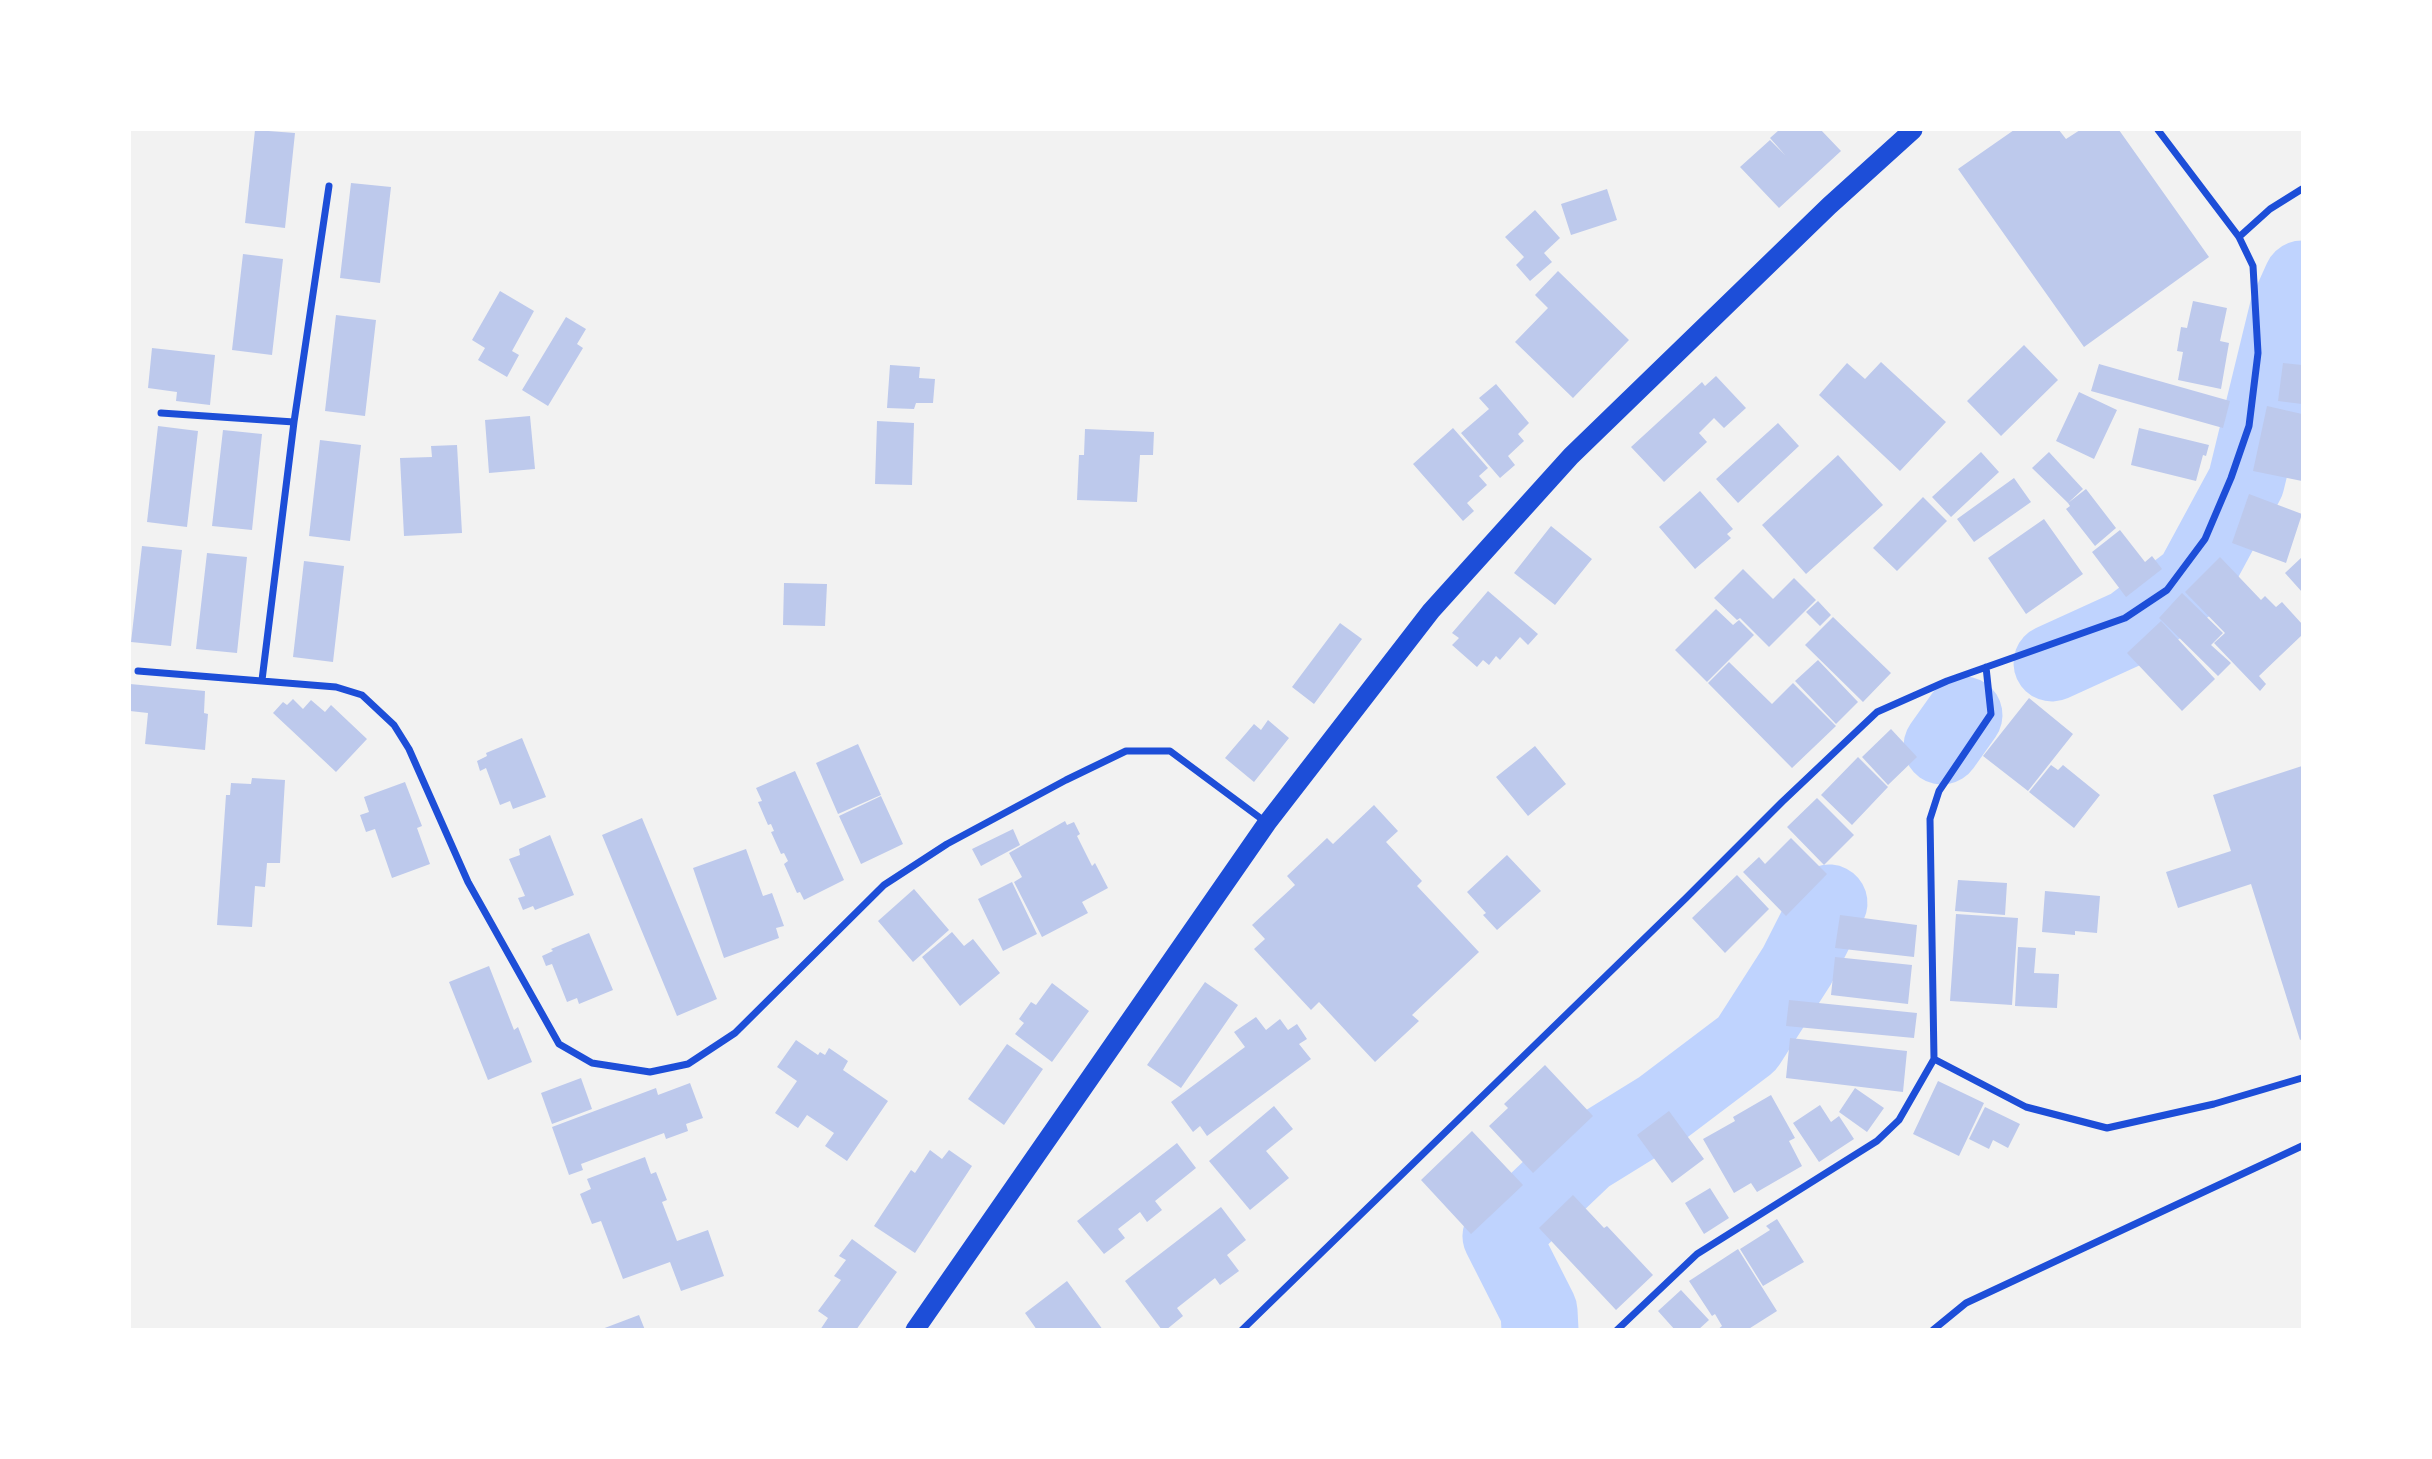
<!DOCTYPE html>
<html>
<head>
<meta charset="utf-8">
<style>
	body { margin:0 }
	#map { position:relative; width:2432px; height:1459px; overflow:hidden; background:#f2f2f2; font-family:Lora,serif }
	canvas { display:block }
	.frame { position:absolute; inset:0; border:131px solid #fff; pointer-events:none }
</style>
</head>
<body>
<div id="map">
<canvas width="2432" height="1459"></canvas>
<div class="frame"></div>
</div>
<script>
const ctx = document.querySelector('canvas').getContext('2d');
ctx.lineJoin = 'round';
function trace(path, color, width, dash) {
  ctx.strokeStyle = color;
  ctx.lineWidth = width;
  ctx.lineCap = dash ? 'butt' : 'round';
  ctx.setLineDash(dash || []);
  ctx.stroke(path);
}
function fill(path, color) {
  ctx.fillStyle = color;
  ctx.fill(path, 'evenodd');
}
trace(new Path2D(`
	M2052,663l79,-36 62,-47 53,-98 42,-172 14,-31
	M1942,746l22,-31
	M1540,1330l-1,-19 -38,-75 84,-80 76,-47 86,-65 50,-78 32,-63`), '#bfd3fe', 77);
fill(new Path2D(`
	M255,130l40,3 -10,95 -40,-5z
	M1779,130h42l20,21 -62,57 -39,-41 30,-27 15,15 -15,-17z
	M2014,130h45l7,9 14,-9h39l90,127 -125,90 -126,-178z
	M351,183l40,4 -11,96 -40,-5z
	M1607,189l10,31 -46,15 -10,-31z
	M1535,210l25,28 -16,15 8,9 -22,19 -14,-16 8,-8 -19,-20z
	M243,254l40,5 -11,96 -40,-5z
	M1558,271l71,69 -56,58 -58,-56 33,-34 -13,-13z
	M500,291l34,20 -22,40 7,4 -12,22 -29,-17 7,-12 -13,-8z
	M2193,301l34,7 -7,33 9,2 -8,46 -43,-9 5,-28 -6,-1 4,-24 6,1z
	M336,315l40,5 -11,96 -40,-5z
	M566,317l20,12 -9,15 6,4 -35,58 -26,-16z
	M2024,345l34,35 -57,56 -34,-35z
	M152,348l63,7 -5,50 -34,-4 1,-9 -29,-4z
	M1881,362l65,60 -46,49 -81,-76 28,-32 18,16z
	M2283,363l19,2v39l-24,-3z
	M2099,364l131,37 -7,27 -132,-37z
	M890,365l30,2 -1,11 16,1 -2,24h-17l-2,6 -27,-1z
	M1716,376l30,32 -22,20 -10,-10 -15,15 8,9 -43,40 -33,-35 71,-65 3,4z
	M1496,384l33,39 -11,11 6,7 -16,15 7,9 -15,13 -39,-45 28,-24 -10,-11z
	M2079,392l38,18 -23,49 -38,-18z
	M2267,406l35,8v67l-49,-10z
	M530,416l5,53 -46,4 -4,-53z
	M877,421l37,2 -2,62 -37,-1z
	M1778,423l21,23 -61,57 -22,-24z
	M158,426l40,5 -11,96 -40,-5z
	M1453,428l35,40 -9,8 8,9 -20,18 7,8 -11,10 -50,-57z
	M2139,428l70,17 -3,11 -3,-1 -7,26 -65,-16z
	M1085,429l69,3 -1,23h-13l-3,47 -60,-2 2,-45h5z
	M223,430l39,4 -10,96 -40,-4z
	M320,440l41,5 -11,96 -41,-5z
	M457,445l5,88 -58,3 -4,-78 32,-1 -1,-11z
	M1981,452l18,20 -48,45 -19,-20z
	M2049,452l34,37 -15,14 -36,-35z
	M1838,455l45,50 -77,69 -44,-49z
	M2014,478l17,24 -57,40 -17,-23z
	M2086,489l30,39 -21,18 -29,-37 4,-3 -2,-3z
	M1700,491l33,38 -6,5 4,4 -36,31 -36,-42z
	M2249,494l53,20 -16,49 -54,-20z
	M1923,497l24,24 -50,50 -24,-23z
	M2044,519l39,55 -57,40 -38,-56z
	M1551,526l41,33 -37,46 -41,-32z
	M2120,530l25,32 7,-6 10,13 -36,28 -34,-45z
	M142,546l40,4 -11,96 -40,-4z
	M207,553l40,4 -10,96 -41,-4z
	M2220,557l41,43 4,-4 11,11 6,-5 20,22v11l-43,41 7,8 -6,7 -46,-48 11,-10 -40,-41z
	M2302,557v35l-17,-19z
	M304,561l40,5 -11,96 -40,-5z
	M1743,569l30,30 21,-21 22,22 -47,47 -29,-29 -3,2 -23,-22z
	M784,583l43,1 -2,42 -42,-1z
	M1488,591l50,43 -10,11 -8,-8 -20,23 -4,-4 -7,9 -6,-5 -6,7 -25,-22 7,-7 -7,-5z
	M2182,593l41,40 -12,12 20,18 -13,13 -59,-58z
	M1818,601l13,14 -11,11 -14,-14z
	M1716,609l17,16 6,-5 15,15 -47,47 -32,-32z
	M1833,617l58,56 -28,29 -58,-57z
	M2161,621l54,58 -33,32 -55,-58z
	M1340,623l22,16 -48,65 -22,-17z
	M1818,660l40,42 -22,22 -41,-43z
	M1729,662l43,42 21,-21 43,43 -44,42 -84,-85z
	M130,684l75,7 -1,22 4,1 -3,36 -60,-6 3,-31 -18,-2z
	M2029,698l44,36 -45,57 -45,-35z
	M293,699l10,10 8,-9 14,12 6,-7 36,34 -31,33 -63,-59 10,-11 4,3z
	M1268,720l21,18 -35,44 -29,-24 29,-34 7,6z
	M1891,729l26,28 -29,28 -26,-28z
	M522,738l24,59 -33,12 -3,-8 -10,4 -14,-37 -6,3 -3,-10 10,-5 -1,-3z
	M858,744l23,51 -43,19 -22,-51z
	M1535,746l31,38 -38,32 -32,-39z
	M1858,757l30,30 -36,38 -31,-30z
	M2051,765l7,5 5,-5 37,30 -26,33 -45,-36z
	M2302,766v273l-2,1 -49,-156 -73,24 -12,-36 65,-21 -18,-56z
	M795,771l49,109 -40,20 -4,-8 -3,1 -13,-29 4,-3 -4,-8 -3,1 -10,-22 3,-1 -3,-7 -3,1 -10,-23 4,-1 -6,-13z
	M252,778l33,2 -5,83h-13l-2,24 -10,-1 -3,41 -35,-2 9,-130h4l1,-12 20,1z
	M405,782l17,44 -5,2 13,36 -38,14 -17,-49 -9,3 -6,-17 9,-3 -5,-15z
	M881,796l22,48 -42,20 -22,-48z
	M1817,798l37,37 -30,30 -37,-38z
	M1374,805l24,26 -12,11 36,39 -5,5 62,66 -67,63 7,6 -44,41 -56,-60 -8,8 -57,-61 11,-10 -13,-14 43,-40 -8,-9 40,-38 6,6z
	M642,818l75,181 -40,17 -75,-181z
	M1065,821l2,4 7,-3 6,12 -3,2 15,30 3,-3 13,25 -26,14 6,11 -46,24 -28,-55 8,-5 -13,-24z
	M1013,829l7,16 -39,21 -9,-17z
	M550,835l24,60 -39,15 -2,-4 -10,4 -5,-12 7,-2 -16,-37 11,-4 -1,-6z
	M1791,838l36,36 -41,42 -43,-44 16,-15 6,7z
	M746,849l17,47 9,-3 12,33 -8,2 3,10 -55,20 -31,-90z
	M1507,855l34,36 -44,39 -14,-15 3,-2 -19,-21z
	M1737,875l32,34 -44,44 -33,-35z
	M1958,880l49,3 -2,32 -50,-4z
	M1012,882l25,52 -34,17 -25,-52z
	M914,889l35,41 -36,32 -35,-41z
	M2045,891l55,5 -3,37 -22,-2v4l-33,-3z
	M1956,914l62,4 -6,87 -62,-4z
	M1840,915l77,10 -3,32 -79,-9z
	M952,932l12,14 9,-7 27,34 -40,33 -38,-49z
	M589,933l24,57 -34,14 -2,-6 -10,4 -15,-38 -6,2 -4,-10 11,-5 -2,-2z
	M2018,947l18,1 -2,25 25,1 -2,34 -42,-2z
	M1835,957l77,8 -4,39 -77,-9z
	M489,966l25,64 4,-3 14,35 -44,18 -39,-98z
	M1205,982l33,23 -57,83 -34,-23z
	M1052,983l37,28 -37,51 -37,-28 9,-11 -5,-4 12,-17 5,3z
	M1789,1000l128,13 -3,25 -128,-12z
	M1256,1017l10,13 14,-11 8,11 9,-6 10,15 -8,5 12,15 -104,77 -7,-10 -7,6 -22,-30 74,-55 -11,-15z
	M1790,1038l117,13 -4,41 -117,-14z
	M796,1040l22,15 2,-3 5,3 4,-7 19,13 -5,9 45,31 -41,60 -22,-15 9,-13 -27,-18 -9,13 -23,-15 22,-32 -20,-14z
	M1007,1044l36,25 -39,56 -36,-26z
	M1545,1065l48,51 -60,57 -44,-47 19,-18 -4,-4z
	M581,1078l11,31 -40,15 -11,-31z
	M1938,1081l46,22 -25,53 -46,-22z
	M690,1083l13,35 -17,6 2,7 -22,8 -2,-6 -83,31 2,6 -14,5 -17,-48 104,-39 2,7z
	M1855,1088l29,20 -17,24 -28,-20z
	M1771,1095l24,43 -6,3 13,25 -45,26 -6,-9 -17,10 -31,-54 32,-18 -2,-4z
	M1820,1105l11,17 8,-6 15,23 -35,23 -26,-39z
	M1274,1106l19,23 -27,22 23,27 -39,32 -41,-49z
	M1985,1107l35,17 -12,24 -15,-8 -4,9 -20,-10z
	M1669,1111l35,48 -32,24 -35,-48z
	M1472,1131l51,54 -52,49 -50,-54z
	M1177,1143l19,25 -41,33 7,9 -15,12 -7,-10 -22,17 7,9 -21,16 -27,-33z
	M930,1150l12,9 7,-9 23,16 -57,87 -41,-27 37,-56 4,3z
	M645,1157l6,17 5,-2 11,28 -5,2 15,39 31,-11 16,46 -43,15 -11,-29 -47,17 -22,-58 -9,3 -12,-30 11,-5 -4,-10z
	M1710,1188l19,30 -25,16 -19,-31z
	M1573,1195l31,33 3,-2 46,49 -37,35 -77,-82z
	M1221,1207l25,33 -19,15 12,16 -19,14 -5,-7 -38,30 6,8 -17,14h-4l-37,-49z
	M1777,1219l27,43 -41,24 -23,-37 30,-19 -4,-4z
	M852,1239l45,33 -41,58h-36l8,-12 -10,-7 23,-31 -7,-4 12,-16 -7,-4z
	M1738,1249l39,62 -30,19h-30l5,-4 -7,-12 -3,2 -23,-35z
	M1067,1281l36,49h-66l-12,-17z
	M1681,1290l28,30 -11,10h-23l-17,-19z
	M639,1315l6,15h-43v-1z`), '#bdc9ec');
trace(new Path2D(`
	M2239,237l31,-28 32,-20
	M161,413l133,9
	M138,671l198,16 26,8 32,30 15,24 59,133 91,162 33,19 58,9 38,-8 47,-31 149,-148 63,-41 119,-64 60,-29h44l97,72
	M262,680l32,-258 35,-236
	M1934,1059l92,48 81,21 107,-24 88,-26
	M1242,1330l444,-432 96,-96 95,-90 70,-31 178,-63 42,-28 38,-51 26,-61 18,-52 9,-73 -5,-87 -14,-29 -81,-107
	M1617,1330l80,-76 180,-113 22,-21 35,-61 -4,-240 9,-28 52,-77 -5,-47
	M1933,1330l33,-27 336,-157`), '#1d4ed8', 7);
trace(new Path2D(`
	M915,1330l352,-507 164,-212 140,-155 258,-250 84,-76`), '#1d4ed8', 19);
</script>
</body>
</html>
